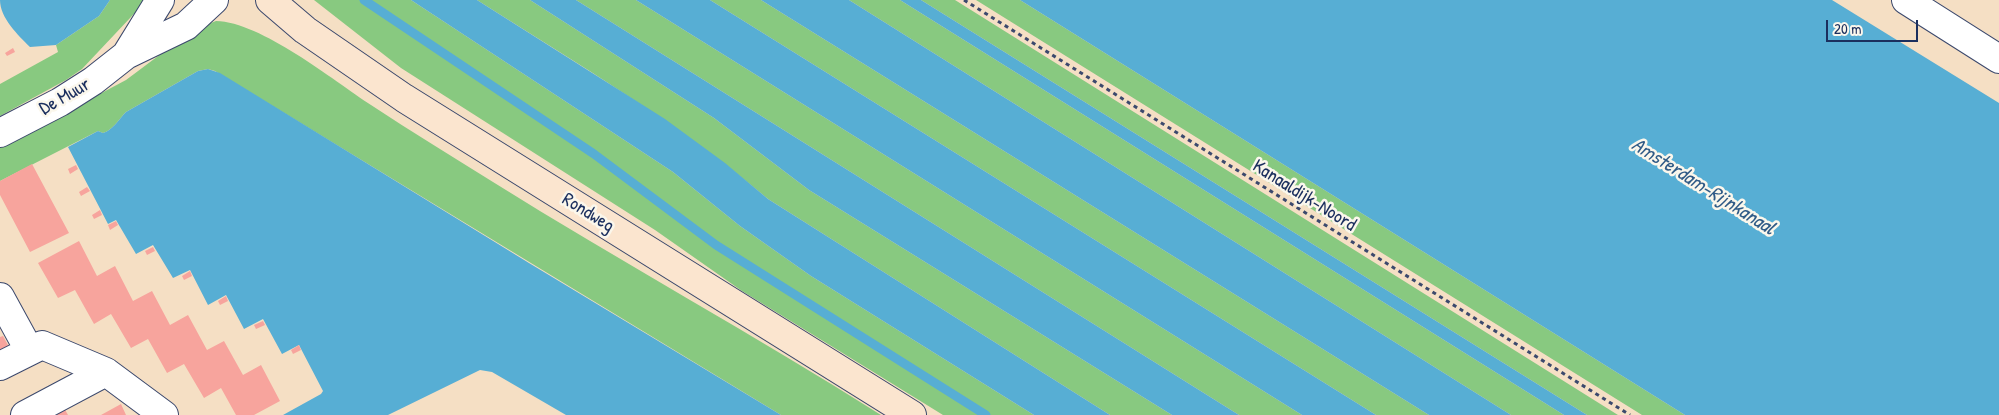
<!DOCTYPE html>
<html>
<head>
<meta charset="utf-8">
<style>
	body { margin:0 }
	#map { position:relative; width:1999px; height:415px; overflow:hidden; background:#f5dfc4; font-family:"Patrick Hand",sans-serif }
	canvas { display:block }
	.scale { position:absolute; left:1826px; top:20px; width:92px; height:22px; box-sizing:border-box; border:2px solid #1b2f5e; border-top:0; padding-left:6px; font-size:15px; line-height:18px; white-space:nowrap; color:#1b2f5e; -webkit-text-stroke:4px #fbf7ec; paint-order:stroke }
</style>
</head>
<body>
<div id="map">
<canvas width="1999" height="415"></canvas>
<div class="scale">20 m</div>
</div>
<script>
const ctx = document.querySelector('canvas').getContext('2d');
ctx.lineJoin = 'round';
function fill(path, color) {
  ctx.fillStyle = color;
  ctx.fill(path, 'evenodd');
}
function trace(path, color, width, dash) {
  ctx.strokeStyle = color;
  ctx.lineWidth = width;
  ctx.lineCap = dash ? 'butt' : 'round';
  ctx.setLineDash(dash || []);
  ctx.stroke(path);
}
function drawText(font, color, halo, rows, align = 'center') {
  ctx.font = font + ' "Patrick Hand",sans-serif';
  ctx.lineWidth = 5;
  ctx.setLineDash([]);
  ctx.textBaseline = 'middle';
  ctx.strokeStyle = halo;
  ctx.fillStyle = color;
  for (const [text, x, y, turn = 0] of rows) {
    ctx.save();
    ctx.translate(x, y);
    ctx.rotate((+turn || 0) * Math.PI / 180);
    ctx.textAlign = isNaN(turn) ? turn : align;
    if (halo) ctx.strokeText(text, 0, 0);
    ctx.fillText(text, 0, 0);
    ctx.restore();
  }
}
fill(new Path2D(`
	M110,0h37l-65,69 -16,11 -66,36v-32l58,-32 -2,-7 43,-29z
	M314,0h97l262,172 67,54 71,50 223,139h-91l-201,-124 -87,-61 -254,-162z
	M477,0h53l184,118 95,72 363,225h-62l-342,-216c-90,-76 -192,-136 -291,-199z
	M576,0h60l666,415h-63z
	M710,0h51l668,415h-53z
	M849,0h51l664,415h-53z
	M921,0h34l663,415h-31z
	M976,0h44l665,415h-43z
	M216,21c45,1 117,59 155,84 41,27 82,52 122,77 128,80 260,152 388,233h-100l-566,-344 -7,-2 -10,2 -72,41c-7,7 -14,19 -23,21l-5,-2 -98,50v-34l126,-67 67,-50z`), '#88c980');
fill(new Path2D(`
	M0,0h110l-11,16 -43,29 -26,2c-12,-12 -30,-29 -30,-47z
	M411,0h66l188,119 60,44 43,36 342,216h-76l-223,-139 -71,-50 -67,-54z
	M530,0h46l663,415h-67l-363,-225 -95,-72z
	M636,0h74l666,415h-74z
	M761,0h88l662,415h-82z
	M900,0h21l666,415h-23z
	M1020,0h812l167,103v312h-314z
	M208,69l12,4 309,190 252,152h-215l-74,-43 -12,-2 -92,45h-105l38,-21 2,-3 -24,-46 -17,9 -19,-35 -19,10 -18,-34 -18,10 -18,-35 -17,8 -20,-33 -17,9 -20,-34 -8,4 -40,-77 30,-16 5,2c9,-2 16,-14 23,-21l72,-41z`), '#57aed4');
trace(new Path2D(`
	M364,0l230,154 122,91 270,170`), '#57aed4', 9);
fill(new Path2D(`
	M13,48l2,4 -8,4 -2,-3z
	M32,164l37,69 -39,19 -30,-57v-14z
	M76,165l2,4 -8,5 -2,-5z
	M87,187l3,4 -9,5 -2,-4z
	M100,210l2,5 -8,4 -2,-4z
	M116,221l2,4 -8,5 -2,-5z
	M79,241l18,35 18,-10 18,35 19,-10 18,34 18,-10 19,35 17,-9 19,34 18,-10 19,36 -26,14h-18l-15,-27 -17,10 -20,-34 -17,9 -19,-34 -17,9 -20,-34 -17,10 -19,-34 -17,8 -20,-35z
	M153,247l2,4 -8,4 -2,-4z
	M190,271l2,5 -8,4 -2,-4z
	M226,296l2,5 -8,4 -2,-4z
	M263,321l2,4 -9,4 -2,-4z
	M3,336l6,11 -9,5v-15z
	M299,345l2,5 -8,4 -2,-4z
	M121,404l5,11h-25z
	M63,406l5,9h-12l-2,-4z`), '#f7a49d');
const minor = new Path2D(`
	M1906,0l93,59
	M126,55l34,-55
	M0,133l60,-31 33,-21 33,-26 60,-29 28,-26
	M0,297l29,53
	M0,366l42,-21 64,27 -81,43
	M106,372l58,43`);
const secondary = new Path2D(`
	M270,0l35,30 99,68 508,317`);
trace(minor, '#3c496d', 30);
trace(secondary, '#3c496d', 30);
trace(new Path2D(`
	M964,0l666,415`), '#3c496d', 3, [4, 4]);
trace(minor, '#fff', 28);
trace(secondary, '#fbe5cf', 28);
drawText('19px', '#1b2f5e', '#fbf7ec', [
	["De Muur",65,97,-30],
	["Kanaaldijk-Noord",1304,196,32],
	["Rondweg",588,213,32]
]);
drawText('italic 20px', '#305b87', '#fbf7ec', [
	["Amsterdam-Rijnkanaal",1703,187,32]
]);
</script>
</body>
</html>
